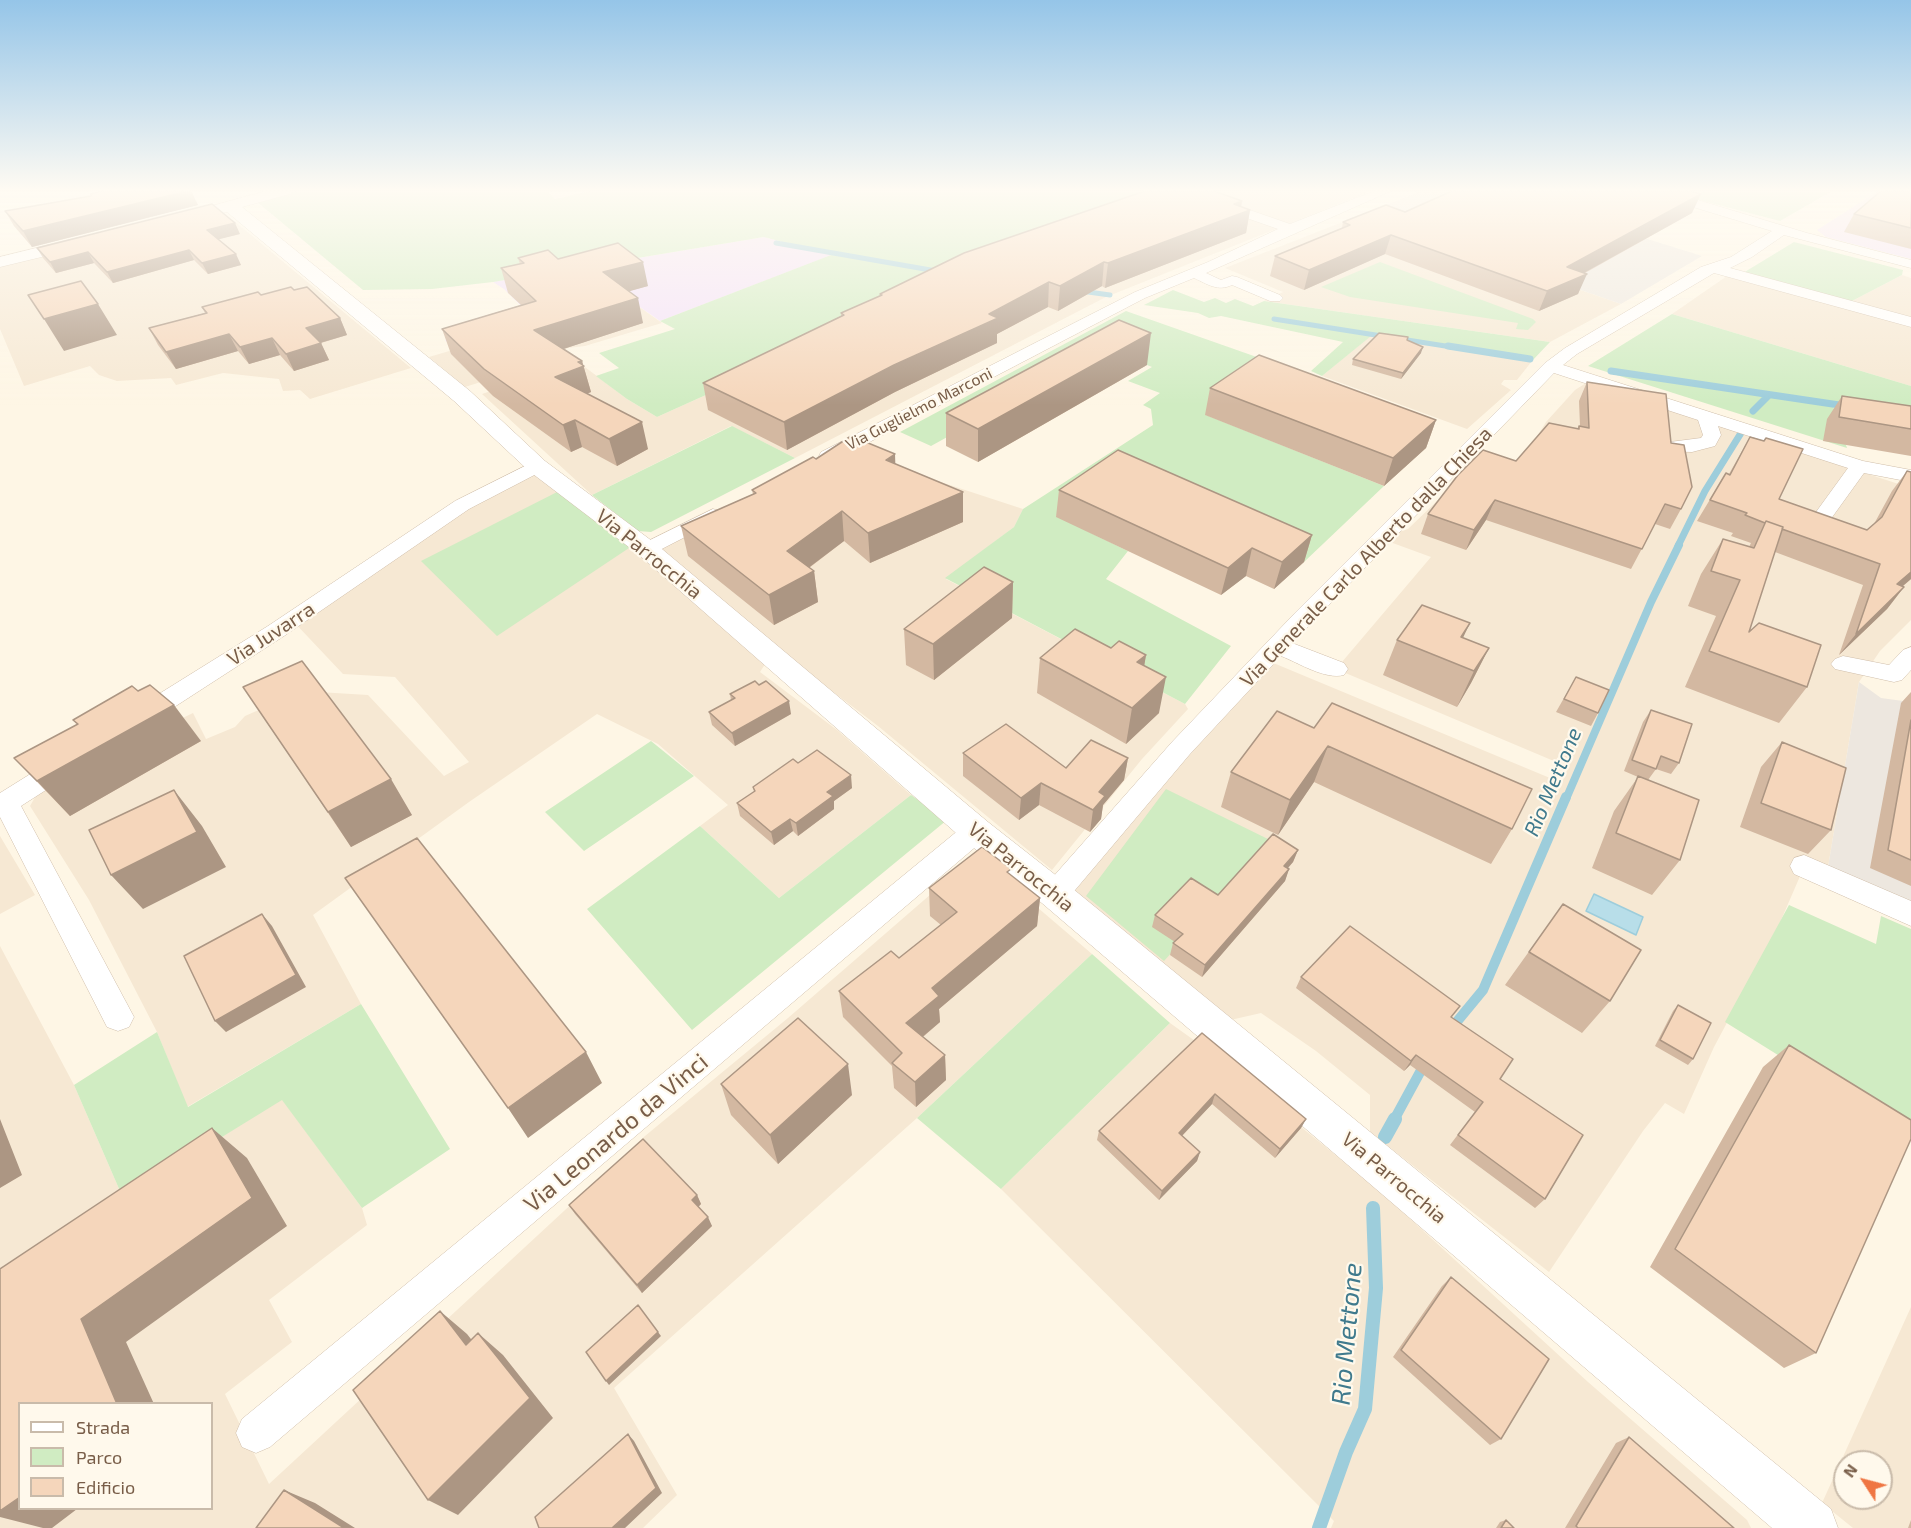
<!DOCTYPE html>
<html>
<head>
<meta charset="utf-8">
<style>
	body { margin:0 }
	#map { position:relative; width:1911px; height:1528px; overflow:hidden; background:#fef6e5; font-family:"Exo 2",sans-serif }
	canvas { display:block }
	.legend { position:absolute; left:18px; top:1402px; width:195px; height:108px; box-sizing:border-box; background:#fff9ec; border:2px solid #c9bbaa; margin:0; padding:8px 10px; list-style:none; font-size:18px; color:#785d48 }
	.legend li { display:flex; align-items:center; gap:12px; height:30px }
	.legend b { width:30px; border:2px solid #c9bbaa }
	.north { position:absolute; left:1833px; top:1450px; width:60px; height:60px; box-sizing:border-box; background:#fff9ec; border:2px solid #c9bbaa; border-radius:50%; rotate:306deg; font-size:16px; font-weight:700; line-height:24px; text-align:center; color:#785d48 }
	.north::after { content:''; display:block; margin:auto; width:21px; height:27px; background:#ef7643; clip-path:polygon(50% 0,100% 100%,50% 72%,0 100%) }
</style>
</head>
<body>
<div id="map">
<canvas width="1911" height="1528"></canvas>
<ul class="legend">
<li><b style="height:8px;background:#fff"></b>Strada</li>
<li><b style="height:16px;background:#d0ecc2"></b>Parco</li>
<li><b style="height:16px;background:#f5d6bb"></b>Edificio</li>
</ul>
<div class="north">N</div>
</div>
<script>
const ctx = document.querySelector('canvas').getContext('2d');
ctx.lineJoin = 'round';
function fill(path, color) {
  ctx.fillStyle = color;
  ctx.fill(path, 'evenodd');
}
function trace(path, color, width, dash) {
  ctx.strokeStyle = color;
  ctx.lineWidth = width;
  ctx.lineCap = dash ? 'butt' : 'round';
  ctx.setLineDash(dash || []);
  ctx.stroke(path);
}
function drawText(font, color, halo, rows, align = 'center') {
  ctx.font = font + ' "Exo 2",sans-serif';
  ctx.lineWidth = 4.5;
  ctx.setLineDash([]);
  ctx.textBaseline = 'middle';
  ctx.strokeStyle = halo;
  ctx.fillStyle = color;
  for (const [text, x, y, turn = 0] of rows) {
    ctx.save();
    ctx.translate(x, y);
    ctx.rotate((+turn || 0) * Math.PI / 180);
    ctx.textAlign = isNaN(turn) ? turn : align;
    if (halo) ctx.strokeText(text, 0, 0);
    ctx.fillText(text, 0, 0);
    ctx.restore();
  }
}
fill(new Path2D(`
	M1159,191h212l-265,106 -311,161 -64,-32 -139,69 -110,-101 79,-27 20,-3 46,35 30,18z
	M1363,214l258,90 -71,38 -286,-41 19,-9 -58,-24z
	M233,220l178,148 -101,31 -10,-9 -17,1 -4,-12 -56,-6 -47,12 -5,-7 -54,3 -18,-6 -9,-9 -66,20 -24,-57v-64z
	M1902,275l9,3v41l-61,-17z
	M1727,276l184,51v59l-239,-72z
	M627,298l35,25 -77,23 -17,2 -40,19 -63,20 -36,-30z
	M1371,335l161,26 -15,19h-13l-3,4 10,6 -44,39 -145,-53z
	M1586,383l325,105v132l-31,31 -21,31 -31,185h-24l-26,60 -64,120 -30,67 -19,-11 -22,28 -94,141 -179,-140v-37l-54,-44 -55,-38 -35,8 -171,-127 216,-232 291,121 6,-16 -232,-98 95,-112 -52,-19 29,-9 64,-62 34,11 21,-25 19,-31 29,-32z
	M840,449l183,60 -9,18 -68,52 239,125 3,5 -46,50 -90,111 -174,-144 -67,-51 -40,-20 -11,17 77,58 74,65 -132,103 -79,-72 28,-21 -70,-61 -61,-30 -128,88 -156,113 48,89 -174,103 -30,-75 -68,-132 -59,-94 11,-19 152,-74 13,26 29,-12 10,-11 57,-25 66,4 76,81 25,-14 -74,-85 -52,-3 -51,-54 245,-154 110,83z
	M0,836l35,59 -35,19z
	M976,855l116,99 -175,164 -303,270 63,107 -34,33h-643v-582l74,139 49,113 159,-99 80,109 5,17 -98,75 23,42 -67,52 44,90 376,-348 143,-118zM20,1404h192v104h-192z
	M1170,1023l28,20 184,150 206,189 159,138 4,8h-420l3,-7 -333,-332z
	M1911,1307v221h-58l-31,-25zM1845,1462h36v36h-36z`), '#f6e8d3');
fill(new Path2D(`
	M1421,191h73l208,65 -81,48 -258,-90z
	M1859,682l22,16 22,3 8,-8v209l-83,-35z`), '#ede7df');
fill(new Path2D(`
	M1878,191h33v68l-85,-22 -9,-7z
	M764,237l68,18 -172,66 -33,-23 -173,51 -9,-9 85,-25 -26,-26 -11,-7z`), '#f3e1fa');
fill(new Path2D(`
	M297,191h250l8,8 36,-8h568l-502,226 -30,-18 -31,-23 23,-8 -20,-15 76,-24 -15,-8 171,-66 -67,-18 -271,45 -61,7 -69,1 -107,-89z
	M1707,191h125l-52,30 -92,-24z
	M1794,242l109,28 -1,5 -52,27 -107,-29z
	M1380,262l153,57 3,3 -8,8 -12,-1 2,-6 -168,-26 -29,-10z
	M1173,290l31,12 11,-4 11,5 9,-4 18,7 11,-5 286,41 -18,19 -161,-25 -49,40 -11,-5 32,-29 -122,-26 -12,2 -11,-5 -54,-8z
	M1126,311l216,76 -136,28 178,71 -80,76 -190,-85 -58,39 72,35 -22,28 125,67 -46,58 -240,-126 69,-51 9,-18 130,-84 -2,-16 -8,-4 17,-12 -32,-12 24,-14 -45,-18 -176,97 -31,-14z
	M1672,314l239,72v33l-78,-13 14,42 -259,-82z
	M732,426l63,32 -144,74 -13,-1 -46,-36z
	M565,488l73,54 -141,94 -76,-75z
	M651,741l43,35 -110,75 -39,-39z
	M1166,789l106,52 -108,120 -78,-65z
	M911,795l36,25 -255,210 -105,-121 113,-83 79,72z
	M1789,905l87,39 5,-28 30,13v209l-186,-116z
	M1092,954l78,69 -169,166 -84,-71z
	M361,1004l89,145 -88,59 -80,-108 -159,98 -49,-113 83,-53 31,75z`), '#d0ecc2');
const water = new Path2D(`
	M1594,894l49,23 -7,18 -50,-24z`);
fill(water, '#b8dee9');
trace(water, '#9dcddb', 1.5);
trace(new Path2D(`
	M776,243l166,29
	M1081,291l29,4
	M1274,319l184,29`), '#9dcddb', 5);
trace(new Path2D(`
	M1448,346l82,13
	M1611,371l235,35
	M1753,411l16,-16
	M1678,546l27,-55 36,-58`), '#9dcddb', 7);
trace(new Path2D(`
	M1566,799l85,-197 28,-57`), '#9dcddb', 8);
trace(new Path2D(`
	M1450,1030l33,-40 83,-193
	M1394,1120l31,-57`), '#9dcddb', 10);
trace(new Path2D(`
	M1385,1137l10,-18
	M1319,1528l27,-76 19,-43 11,-121 -3,-80`), '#9dcddb', 14);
const minor = new Path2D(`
	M1177,191h18l95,33 84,-33h17l-185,82 15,7 11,-4 5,1 43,18 3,3 -3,3h-10l-38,-16c-14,7 -25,-1 -38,-7l-49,20 -310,162h-14l-2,-4 2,-4 314,-160 73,-30 70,-33 -100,-35z
	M1649,191h19l139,42 104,27v8l-127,-33 -32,22 -22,11 181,49v10l-197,-54 -137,81 -14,11 300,96 48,9v12l-47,-9 -44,61h-14l-3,-4 45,-62 -130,-42 3,9 -6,11 -23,6 -30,-1 -2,-4 2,-4 39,-5 2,-3 -5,-15 -144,-47 -262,270 52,20 4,6 -4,6c-19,5 -45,-12 -63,-19l-91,98 -125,148 -10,4 -10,-4 -4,-8 4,-8 127,-144 123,-129 250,-250 20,-15 136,-81 30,-10 41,-26 -122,-37z
	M537,460l7,2 2,4 -2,4 -75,39 -185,127 -136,88 -9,3 -9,-3 -3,-6 3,-6 138,-86 187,-125z
	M713,509l7,2 3,4 -3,4 -66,34 -7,2 -7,-2 -3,-4 3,-4z
	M1911,647v23l-9,10 -8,2 -59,-13 -4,-5 4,-5 8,-3 46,9 14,-15z
	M65,756l9,2 4,7 -4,7 -53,34 113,211 -5,10 -11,4 -11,-4 -107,-210v-24l56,-35z
	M976,821l10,3 3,7 -3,7 -716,609 -14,6 -14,-6 -6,-14 6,-14 724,-595z
	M1804,855l107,46v25l-117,-52 -4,-8 4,-8z`);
const tertiary = new Path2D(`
	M266,191h26l-2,3 -48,13 228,184 75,70 111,83 332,278 79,62 764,625 7,19h-66l-729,-624 -79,-64 -326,-286 -109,-83 -75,-70 -227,-189 -13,3 -8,-5 2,-3z
	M81,237l6,1 3,4 -3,4 -87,21v-10z`);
trace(minor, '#d0beaa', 1);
trace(tertiary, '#d0beaa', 1);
fill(minor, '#fff');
fill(tertiary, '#fff');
fill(new Path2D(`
	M102,191h89l7,14 -166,42 -18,-21 -9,-15 86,-15z
	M1911,191v58l-67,-17 10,-18z
	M1242,201l-1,6 9,3 -4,23 -141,55 -3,-2 -44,25 -10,-4 -51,27v9l-102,49 -108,58 -79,-40 -5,-27 138,-67v-3l39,-17v-2z
	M1405,212l287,1 -107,60 -7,21 -39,17 -154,-57 -81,36 -34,-14 5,-20 67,-28 1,-6z
	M240,234l-22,5 23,26 -33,9 -14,-14 -81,23 -19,-20 -38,10 -13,-15 -6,-10z
	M518,258l40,1 90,27 -19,5 14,32 -80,26 19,12 9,31 -4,2 61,55 -31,17 -35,-19 -11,5 -78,-56 -42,-42 -9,-25 79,-24 -13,-12 -7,-25 19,-4z
	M294,290l46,28 7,17 -26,8 8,17 -35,11 -14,-16 -31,9 -11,-13 -62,18 -18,-24 -9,-17 56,-15 -3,-6 59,-12z
	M1407,340l14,13 -20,26 -49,-14 1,-6z
	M1147,365l-169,97 -32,-16v-33z
	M1587,382l84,61 10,66 -11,20 -15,-5 -24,45 -145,-49 -20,30 -45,-16 7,-20 88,-53 61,-32 2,-3h1l-1,-25z
	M1210,388l226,32 -10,28 -42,38 -179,-71z
	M1842,396l69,10v50l-88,-15 4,-22z
	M1750,437l29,62 88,31 7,-6 18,-33 15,-20 4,1v107l-9,8h2l-17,22 -48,46 24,-70 -88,-33 -26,80 58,55 -28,36 -94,-36 31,-71 -28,-10 13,-32 22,-35 26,8 2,-4 -20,-7 2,-3 -36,-12 29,-48 3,1z
	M816,459l79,5 68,58 -93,41 -26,-22 -35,27 5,3 4,31 -44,23 -86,-69 -7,-30 72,-32 -1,-4z
	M1059,490l253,45 -8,27 -30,27 -28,-13 -25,19 -165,-78z
	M1013,582l-1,36 -78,62 -28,-15 -2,-36z
	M1463,638l26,10 -18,35 -14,24 -74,-32 14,-35z
	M1111,648l35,7 -2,11 15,47 -33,31 -89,-51 3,-35z
	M1576,677l22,36 -7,13 -35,-14z
	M759,685l32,29 -56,32 -23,-21 -3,-13 22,-12 -1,-6z
	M243,687l169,128 -61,32z
	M1911,692v194l-41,-18 31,-165z
	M1651,710l28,53 -8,11 -15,-5 -8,11 32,80 -28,35 -60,-27 22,-57 24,-34 -14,-6 19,-49z
	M1277,711l235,118 -21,35 -177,-82 -36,53 -57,-28 10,-35z
	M73,720l128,21 -131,75 -56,-58 63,-33z
	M1782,742l49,88 -23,24 -68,-27 21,-60z
	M963,753l103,15 62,-10 -4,22 -21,25 -2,14 -11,13 -51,-27 -20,15 -56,-44z
	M798,763l54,25 -18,13v8l-36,27 -5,-5 -19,14 -34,-29 -3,-13 17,-11 -1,-5z
	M1298,850l-5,12 -5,6 1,1 -4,12 -83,96 -32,-22 3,-12 2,-1 -23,-15 3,-12 63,-20z
	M1010,875l30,23 -3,28 -98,83 1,13 -17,15 22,18 1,25 -30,27 -22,-19 -2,-22 -49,-49 -4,-26 60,-33 42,-33 -11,-9 -1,-28z
	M1563,904l47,97 -28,32 -77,-48z
	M1301,977l151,41 48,61 45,120 -10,9 -85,-63 25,-33 -65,-47 -6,6 -108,-83z
	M1678,1005l15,54 -5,6 -33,-19 18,-35z
	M1202,1033l104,86 -5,9 -26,30 -63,-54 -30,32 18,16 -3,9 -38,39 -62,-60 2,-9z
	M1789,1045l27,308 -32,15 -134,-101 113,-200z
	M721,1084l131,11 -74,69 -47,-49z
	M697,1195l4,9 -3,3 14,19 -70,67 -67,-79 -6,-9z
	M1451,1277l50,162 -11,6 -97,-88 49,-71z
	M1629,1437l105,91h-169l51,-85z
	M1506,1520l8,8h-18l4,-6z
	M1911,1520v8h-3z`), '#d3b8a1');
fill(new Path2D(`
	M188,191h3l7,14 -166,42 -9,-16z
	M1701,194l-9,19 -121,67 16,-6 -9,20 -39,17 8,-20 20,-24z
	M1242,201l-2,13 10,-4 -4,23 -141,55 3,-25z
	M235,223l5,11 -28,7 -5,-11z
	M1391,235l-6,19 -81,36 5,-20z
	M189,250l5,10 -81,23 -6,-11z
	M88,252l6,11 -38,10 -6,-11z
	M236,254l5,11 -33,9 -6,-11z
	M643,262l5,24 -39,11 -6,-25z
	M1104,262l-2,24 -44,25 2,-25z
	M1049,282l-1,25 -51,27v9l-102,49 -108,58 -3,-28z
	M638,298l5,25 -101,33 -8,-26z
	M98,304l19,31 -53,16 -20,-32z
	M340,318l7,17 -34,10 -7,-17z
	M1151,333l-4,32 -169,97v-33z
	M229,334l9,17 -62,18 -10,-17z
	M272,338l8,17 -31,9 -9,-17z
	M321,343l8,17 -35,11 -8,-17z
	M1423,347l-2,6 -20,26 2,-6z
	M582,361l9,31 -28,11 -8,-26z
	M575,420l7,27 -11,5 -8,-27z
	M1436,420l-10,28 -42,38 9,-28z
	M642,422l6,27 -31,17 -8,-27z
	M895,454l1,29 -10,-23z
	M963,492v30l-93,41 -2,-30z
	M1495,500l-9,20 -20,30 8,-20z
	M842,511l2,30 -53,40 -4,-30z
	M1312,535l-8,27 -30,27 8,-27z
	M1252,548l-6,28 -25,19 7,-27z
	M814,571l4,31 -44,23 -5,-30z
	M1911,572v7l-31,26 17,-21z
	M1013,582l-1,36 -78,62 -1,-36z
	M1904,587l-17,22 -48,46 17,-21z
	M1470,623l-17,36 8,-22z
	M1489,648l-18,35 -14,24 17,-36z
	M1146,655l-6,36 -3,-29z
	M1166,677l-7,36 -33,31 6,-36z
	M789,701l2,13 -56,32 -3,-13z
	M174,705l27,36 -131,75 -33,-35z
	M1328,746l-14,36 -36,53 12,-35z
	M1128,758l-4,22 -21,25 -2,14 -11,13 3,-22 6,-18z
	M851,775l1,13 -18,13v8l-36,27 -2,-13 31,-31z
	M391,779l21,36 -61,32 -23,-35z
	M1041,783l-2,22 -20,15 2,-22z
	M174,790l28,36 24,41 -83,42 -32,-34z
	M790,819l3,12 -19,14 -3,-13z
	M1298,850l-5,12 -14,16 5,-12z
	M1289,869l-4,12 -83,96 3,-12z
	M1040,898l-3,28 -98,83 1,13 -32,27 -2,-26 26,-35z
	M262,914l10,12 34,61 -80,45 -11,-11z
	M586,1052l16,31 -74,55 -20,-30z
	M945,1055l1,25 -30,27 -1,-25z
	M1416,1055l-6,10 -6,6 7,-10z
	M848,1064l4,31 -74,69 -8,-29z
	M1215,1094l-3,10 -36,38 3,-9z
	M0,1119l22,56 -22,13z
	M1306,1119l-5,9 -26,30 5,-9z
	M212,1128l35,30 40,68 -161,116 28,62h-37l-36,-85z
	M1200,1152l-3,9 -38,39 3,-9z
	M697,1195l4,9 -5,5 -4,-9z
	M708,1217l4,9 -70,67 -5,-8z
	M440,1311l27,23 25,32 -26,-21z
	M658,1332l3,4 -52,49 -3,-4z
	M478,1333l25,22 50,63 -95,97 -30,-15z
	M628,1434l6,7 28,52 -37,35h-13z
	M284,1490l31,13 40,25h-11z
	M20,1497v12h57l-25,19h-9l-43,-11v-6z`), '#ac9683');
const building = new Path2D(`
	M102,191h86l-165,40 -18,-20 86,-15v-2z
	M1145,191h69l28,10 -8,3 16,6 -142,53 -4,-1 -44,24 -11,-4 -60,32 9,4 -104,47 -110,57 -81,-39 141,-68 -3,-2 41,-18 -2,-1 84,-41z
	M1452,191h238l11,3 -134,73 20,7 -40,17 -156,-56 -82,35 -34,-14 75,-31 -7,-3 43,-17 19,7z
	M1881,191h30v37l-57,-14z
	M212,204l23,19 -28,7 29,24 -34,9 -13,-13 -82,22 -19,-20 -38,10 -13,-14z
	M618,243l25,19 -40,10 35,26 -104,32 48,31 -4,1 6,4 -29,11 87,45 -33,17 -34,-19 -12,5 -79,-56 -42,-40 94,-28 -35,-33 23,-5 -6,-5 30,-8 10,9z
	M81,281l17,23 -54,15 -16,-24z
	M291,287l3,3 13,-3 33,31 -34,10 15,15 -35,11 -14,-16 -32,9 -11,-13 -63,18 -17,-24 58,-15 -5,-6 56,-15 3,3z
	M1119,320l32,13 -173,96 -32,-16z
	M1379,333l29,4 -1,3 16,7 -20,26 -50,-14z
	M1259,355l177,65 -43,38 -183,-70z
	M1587,382l79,12 5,49 13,2 8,42 -11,22 -16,-5 -23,45 -147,-49 -21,30 -46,-16 30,-39 25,-25 33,11 33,-38 30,6v-3l10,2z
	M1842,396l69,10v23l-72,-12z
	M851,436l44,18 -9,6 77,32 -95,41 -26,-22 -55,40 27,20 -45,24 -88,-69 75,-33 -4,-3 61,-33 3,2z
	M1750,437l14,4 2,-3 37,11 -24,50 88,31 15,-13 25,-46 4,1v100l-14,12 7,3 -48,47 24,-70 -98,-35 1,-2 -17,-6 -1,2 -20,-8 2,-2 -37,-13 16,-27 4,2z
	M1118,450l194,85 -30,27 -30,-14 -24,20 -169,-78z
	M1766,521l17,6 -34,105 10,-9 62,22 -14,42 -98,-36 31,-71 -29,-9 12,-32 31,9z
	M984,567l29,15 -80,62 -29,-15z
	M1422,605l48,18 -9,14 28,11 -15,23 -77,-31z
	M1075,629l36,19 8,-7 27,14 -9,7 29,15 -34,31 -92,-50z
	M302,661l89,118 -63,33 -85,-125z
	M1576,677l33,13 -11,23 -34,-14z
	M755,681l4,4 7,-4 23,20 -57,32 -23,-21 26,-14 -5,-4z
	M150,685l24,20 -137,76 -23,-23 64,-34 -5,-4 59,-34 6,5z
	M1332,703l200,86 -20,40 -184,-83 -38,54 -59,-28 46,-61 37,17z
	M1651,710l41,14 -13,39 -18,-7 -5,13 -24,-9z
	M1911,720v140l-23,-10z
	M1006,724l60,44 25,-28 37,18 -29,34 6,4 -12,14 -52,-27 -20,15 -58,-45z
	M1782,742l64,26 -15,62 -70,-27z
	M817,750l34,25 -24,17 6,4 -37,27 -6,-4 -19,13 -34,-29 18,-12 -2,-4 40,-28 5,4z
	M1638,776l61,24 -19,60 -64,-27z
	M174,790l23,42 -86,43 -22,-45z
	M1273,834l25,16 -14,16 5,3 -84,96 -32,-22 10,-9 -28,-19 36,-37 27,17z
	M417,838l169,214 -78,56 -163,-230z
	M982,847l29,22 -4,3 33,26 -108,90 7,8 -33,27 39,32 -30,27 -23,-19 10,-10 -63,-62 52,-40 8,7 58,-46 -28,-24z
	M1563,904l78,46 -31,51 -81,-49z
	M262,914l34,61 -81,46 -31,-65z
	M1350,926l110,80 -9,11 62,42 -13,20 83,56 -38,64 -87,-64 25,-33 -67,-47 -5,6 -110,-84z
	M1678,1005l33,18 -18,36 -33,-19z
	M798,1018l50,46 -78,71 -49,-51z
	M1202,1033l104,86 -26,30 -65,-55 -36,39 21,19 -38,39 -63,-60z
	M1789,1045l122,75v19l-95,214 -141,-104z
	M212,1128l40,70 -171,121 36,85h-97v93l-20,14v-242z
	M643,1139l54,56 -5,5 16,17 -71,68 -68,-80z
	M1451,1277l98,82 -48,80 -100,-89z
	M638,1305l20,27 -52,49 -20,-29z
	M440,1311l26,34 12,-12 52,65 -102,102 -75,-110z
	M628,1434l28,54 -44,40h-73l-4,-11z
	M1629,1437l105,91h-156l-2,-2z
	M284,1490l60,38h-88z
	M1506,1520l8,8h-13z`);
fill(building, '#f5d6bb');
trace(building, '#ac9683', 1.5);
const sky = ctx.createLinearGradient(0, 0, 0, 405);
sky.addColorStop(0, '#95c5e8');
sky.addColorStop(0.47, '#fffbf3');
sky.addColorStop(1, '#fffbf300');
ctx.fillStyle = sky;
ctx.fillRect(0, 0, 1911, 405);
drawText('16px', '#785d48', '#fff9ec', [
	["Via Guglielmo Marconi",919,409,-27]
]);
drawText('20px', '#785d48', '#fff9ec', [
	["Via Parrocchia",649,554,39],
	["Via Generale Carlo Alberto dalla Chiesa",1366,557,-46],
	["Via Juvarra",271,634,-33],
	["Via Parrocchia",1021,867,39],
	["Via Parrocchia",1394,1178,40]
]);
drawText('italic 21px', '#407a8d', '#fff9ec', [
	["Rio Mettone",1553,782,-67]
]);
drawText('24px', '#785d48', '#fff9ec', [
	["Via Leonardo da Vinci",616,1133,-40]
]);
drawText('italic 26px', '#407a8d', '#fff9ec', [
	["Rio Mettone",1347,1334,-85]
]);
</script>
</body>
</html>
